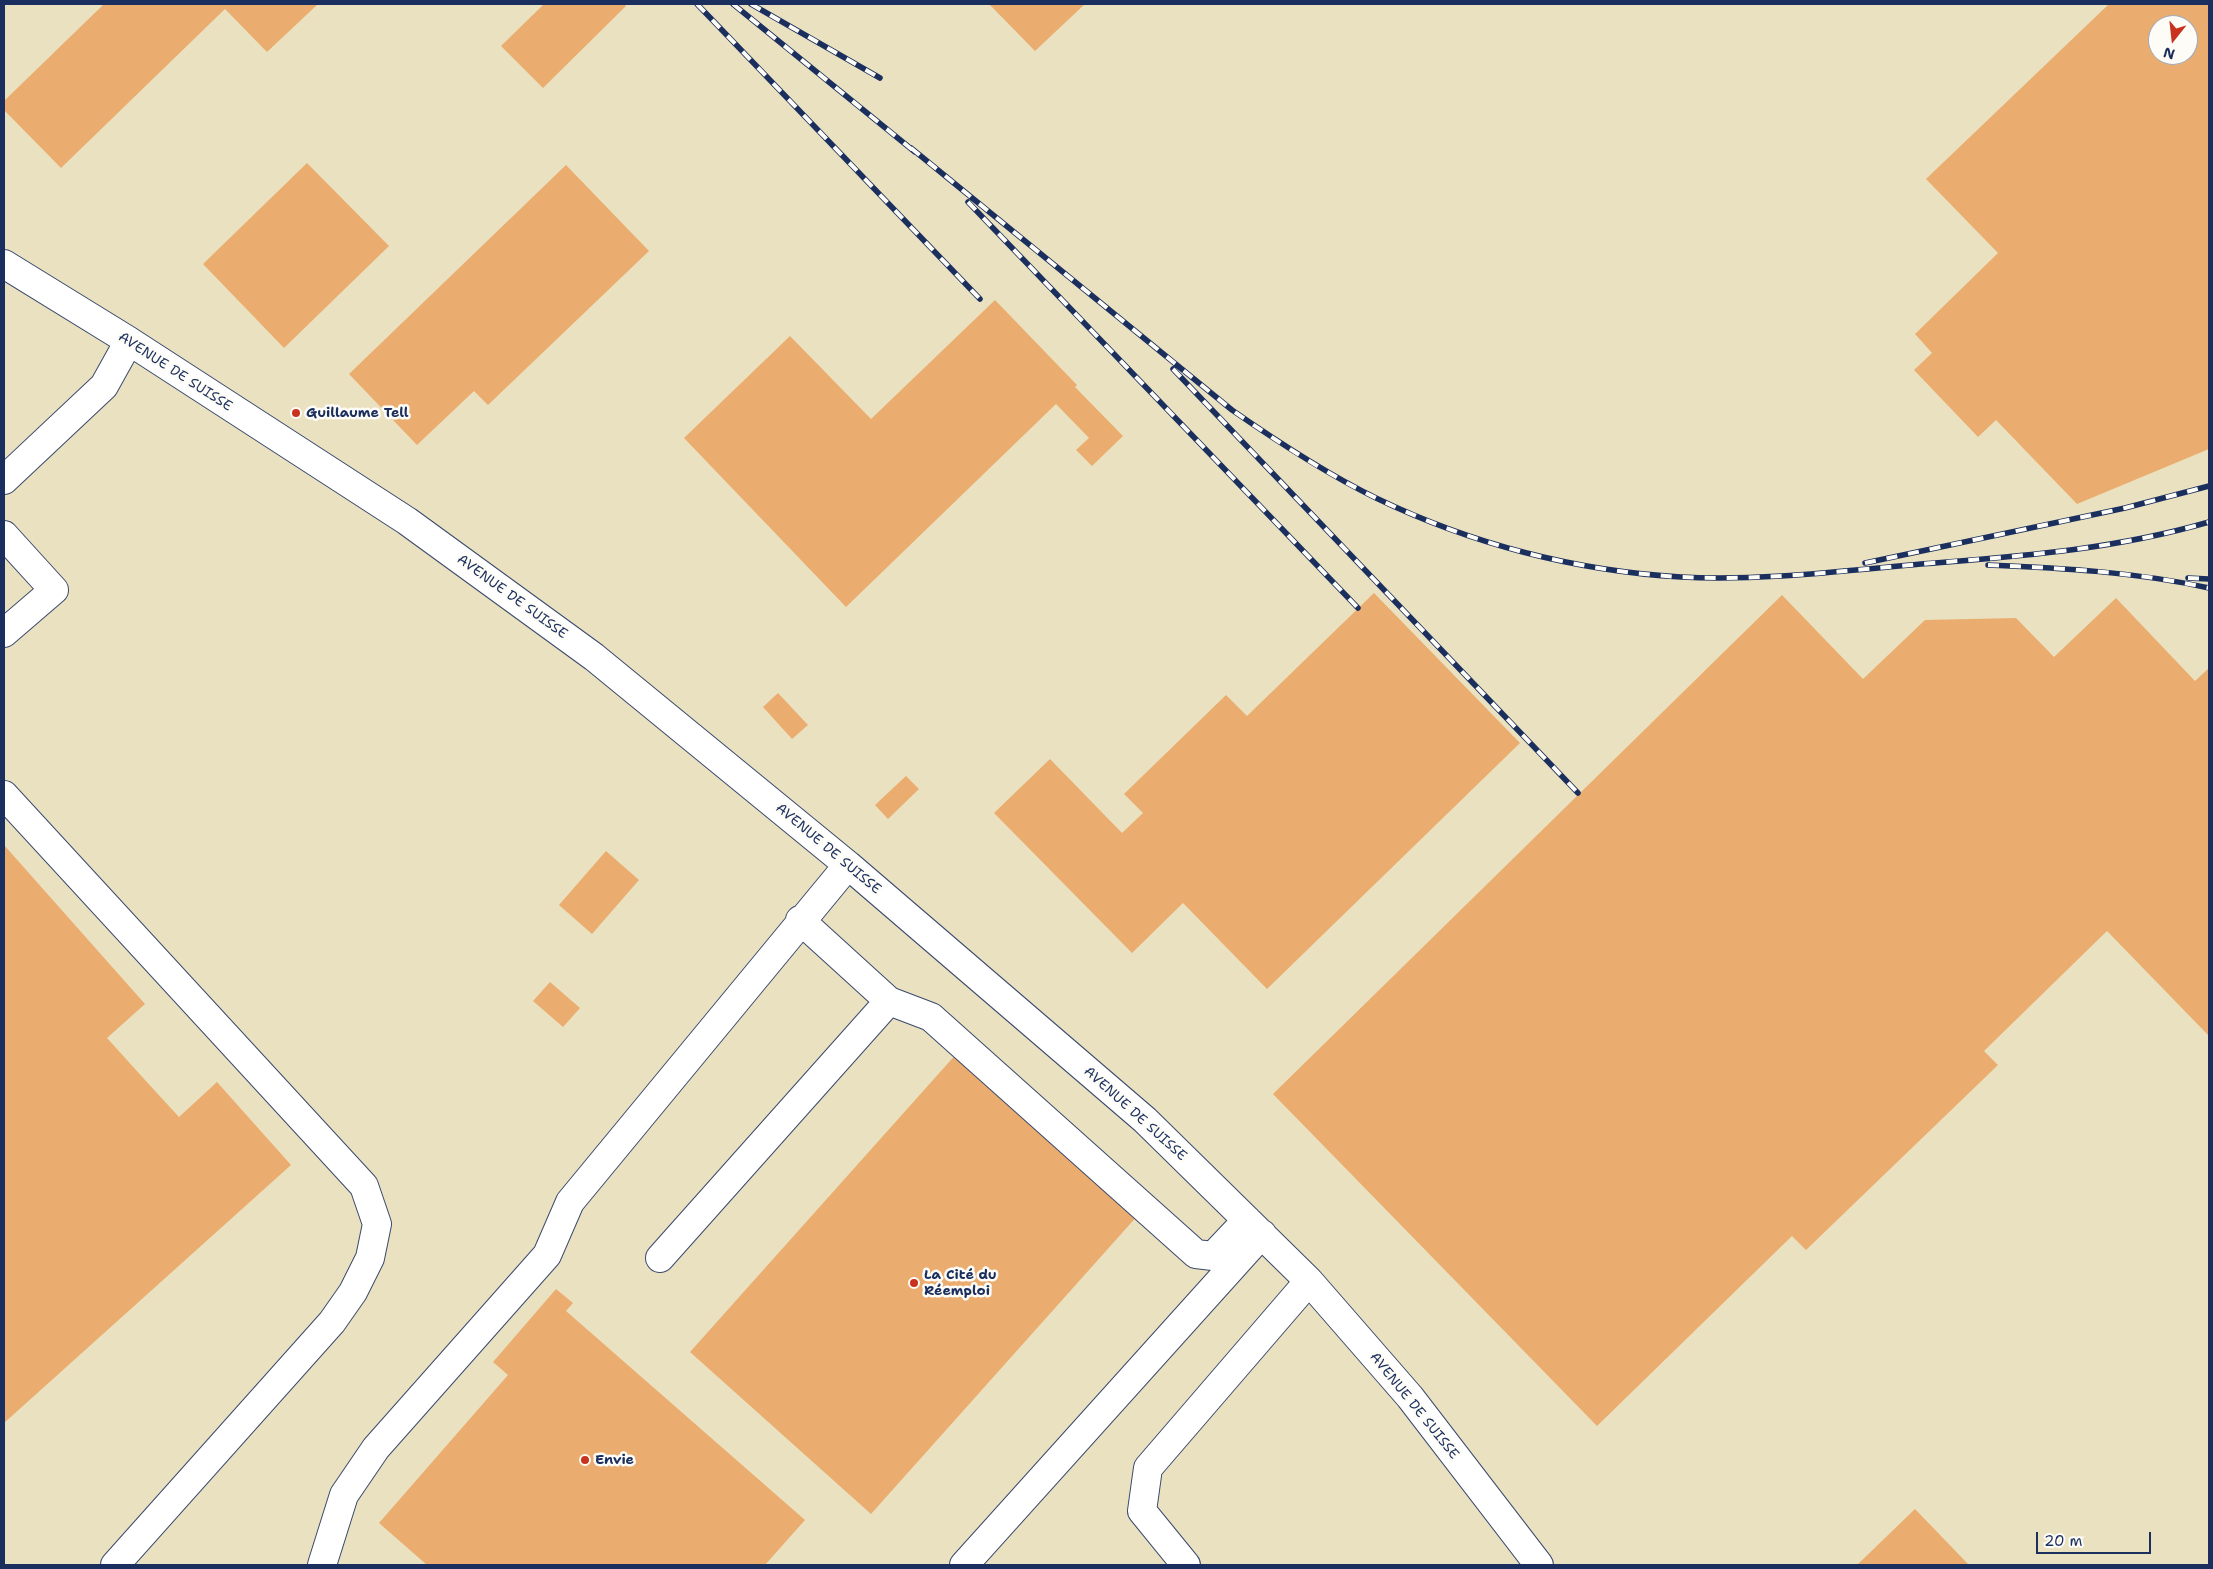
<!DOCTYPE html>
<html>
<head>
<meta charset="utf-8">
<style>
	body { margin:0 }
	#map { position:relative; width:2213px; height:1569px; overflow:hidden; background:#eae1c0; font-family:"Shantell Sans",sans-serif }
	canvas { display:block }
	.frame { position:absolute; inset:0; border:5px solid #1b2f5e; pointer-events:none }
	.north { position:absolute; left:2148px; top:15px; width:50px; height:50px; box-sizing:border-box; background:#fdfcf7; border:1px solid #a3aaba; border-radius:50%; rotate:196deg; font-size:14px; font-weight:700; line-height:20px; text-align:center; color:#1b2f5e }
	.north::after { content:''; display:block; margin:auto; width:18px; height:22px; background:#c8321e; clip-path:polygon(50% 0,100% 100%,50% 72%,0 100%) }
	.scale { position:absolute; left:2036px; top:1532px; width:115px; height:22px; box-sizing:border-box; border:2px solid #1b2f5e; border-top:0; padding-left:6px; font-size:15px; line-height:18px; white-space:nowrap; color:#1b2f5e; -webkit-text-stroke:4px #fdfcf7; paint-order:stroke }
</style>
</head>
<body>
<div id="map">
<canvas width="2213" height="1569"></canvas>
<div class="frame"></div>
<div class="north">N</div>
<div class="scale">20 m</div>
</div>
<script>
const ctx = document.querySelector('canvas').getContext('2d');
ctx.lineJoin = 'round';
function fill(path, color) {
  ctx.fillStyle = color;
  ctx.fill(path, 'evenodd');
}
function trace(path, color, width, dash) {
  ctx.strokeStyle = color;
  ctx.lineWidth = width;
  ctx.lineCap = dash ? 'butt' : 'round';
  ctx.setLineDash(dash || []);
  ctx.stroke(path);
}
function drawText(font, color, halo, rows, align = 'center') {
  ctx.font = font + ' "Shantell Sans",sans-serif';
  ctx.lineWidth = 5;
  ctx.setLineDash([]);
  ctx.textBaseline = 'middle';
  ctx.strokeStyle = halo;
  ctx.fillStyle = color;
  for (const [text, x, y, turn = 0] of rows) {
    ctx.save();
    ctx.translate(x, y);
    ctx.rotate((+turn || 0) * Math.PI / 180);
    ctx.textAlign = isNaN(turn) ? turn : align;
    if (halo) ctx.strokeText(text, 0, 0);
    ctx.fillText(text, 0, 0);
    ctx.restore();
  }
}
fill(new Path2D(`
	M104,4h214l-51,48 -42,-43 -164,159 -57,-58v-9z
	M544,4h80l2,2 -83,82 -42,-42z
	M989,4h96l-50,47z
	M2109,4h100v445l-132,55 -81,-84 -18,17 -64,-67 18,-17 -17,-19 83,-81 -72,-74zM2158,25h30v30h-30z
	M307,163l82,83 -105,102 -81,-84z
	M566,165l83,86 -161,154 -14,-14 -57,54 -68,-71z
	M995,300l82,85 -2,2 48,49 -31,30 -16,-16 13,-12 -33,-34 -210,203 -162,-169 106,-102 81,83z
	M1374,593l146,150 -253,246 -84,-86 -51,50 -138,-140 56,-54 72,74 21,-20 -19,-19 102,-99 21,21z
	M1782,595l81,84 62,-59 91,-2 38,39 62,-59 79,83 14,-13v368l-102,-105 -123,120 14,14 -192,185 -14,-14 -195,190 -324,-332z
	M778,693l30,32 -16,14 -29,-32z
	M906,776l13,13 -31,30 -13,-14z
	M4,845l141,159 -38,34 38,42 34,37 38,-35 74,83 -287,258z
	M606,851l33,29 -47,54 -33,-29z
	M550,982l30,26 -17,19 -30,-26z
	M958,1052l181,162 -268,300 -181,-162z
	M556,1289l17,14 -7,8 239,209 -40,45h-338l-48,-42 129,-148 -15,-13z
	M1915,1509l54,56h-112z`), '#eaad6f');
const minor = new Path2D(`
	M4,264l125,77 278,180 187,136 254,208 297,255 164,161 101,116 129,168
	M4,480l100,-94 25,-45
	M4,535l50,55 -50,43
	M4,795l360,391 13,38 -7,34 -17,34 -21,30 -217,243
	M800,920l89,81 42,16 265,237 17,2 34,-36
	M660,1258l229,-257
	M322,1565l22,-70 32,-47 171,-193 23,-53 278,-337
	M964,1565l298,-331
	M1186,1565l-44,-54 6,-43 161,-187`);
trace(minor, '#3a4a6d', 30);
trace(minor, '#fff', 28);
const rail = new Path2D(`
	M697,4l283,295
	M733,4l182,148
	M751,4l129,74
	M911,148l321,262c46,32 93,63 144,88 95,46 200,73 305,79 80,4 161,-6 240,-13 100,-8 191,-14 288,-42
	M968,202l390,406
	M1173,369l405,424
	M1865,563l260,-55 84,-22
	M1988,565c74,3 148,7 221,23
	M2188,578l21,1`);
trace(rail, '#1b2f5e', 5.5);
trace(rail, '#fdfcf7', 4, [11]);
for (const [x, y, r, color] of [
	[296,413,5,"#c8321e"],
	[914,1283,5,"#c8321e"],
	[585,1460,5,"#c8321e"]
]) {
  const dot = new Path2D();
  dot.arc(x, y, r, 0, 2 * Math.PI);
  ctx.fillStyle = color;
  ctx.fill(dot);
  trace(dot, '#fdfcf7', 2);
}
drawText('14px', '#1b2f5e', '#fdfcf7', [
	["AVENUE DE SUISSE",175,372,33],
	["AVENUE DE SUISSE",512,597,36],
	["AVENUE DE SUISSE",828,849,40],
	["AVENUE DE SUISSE",1135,1114,42],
	["AVENUE DE SUISSE",1414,1406,51]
]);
drawText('bold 14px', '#1b2f5e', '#fdfcf7', [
	["Guillaume Tell",306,413],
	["La Cité du",924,1275],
	["Réemploi",924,1291],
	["Envie",595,1460]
], 'left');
</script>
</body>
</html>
